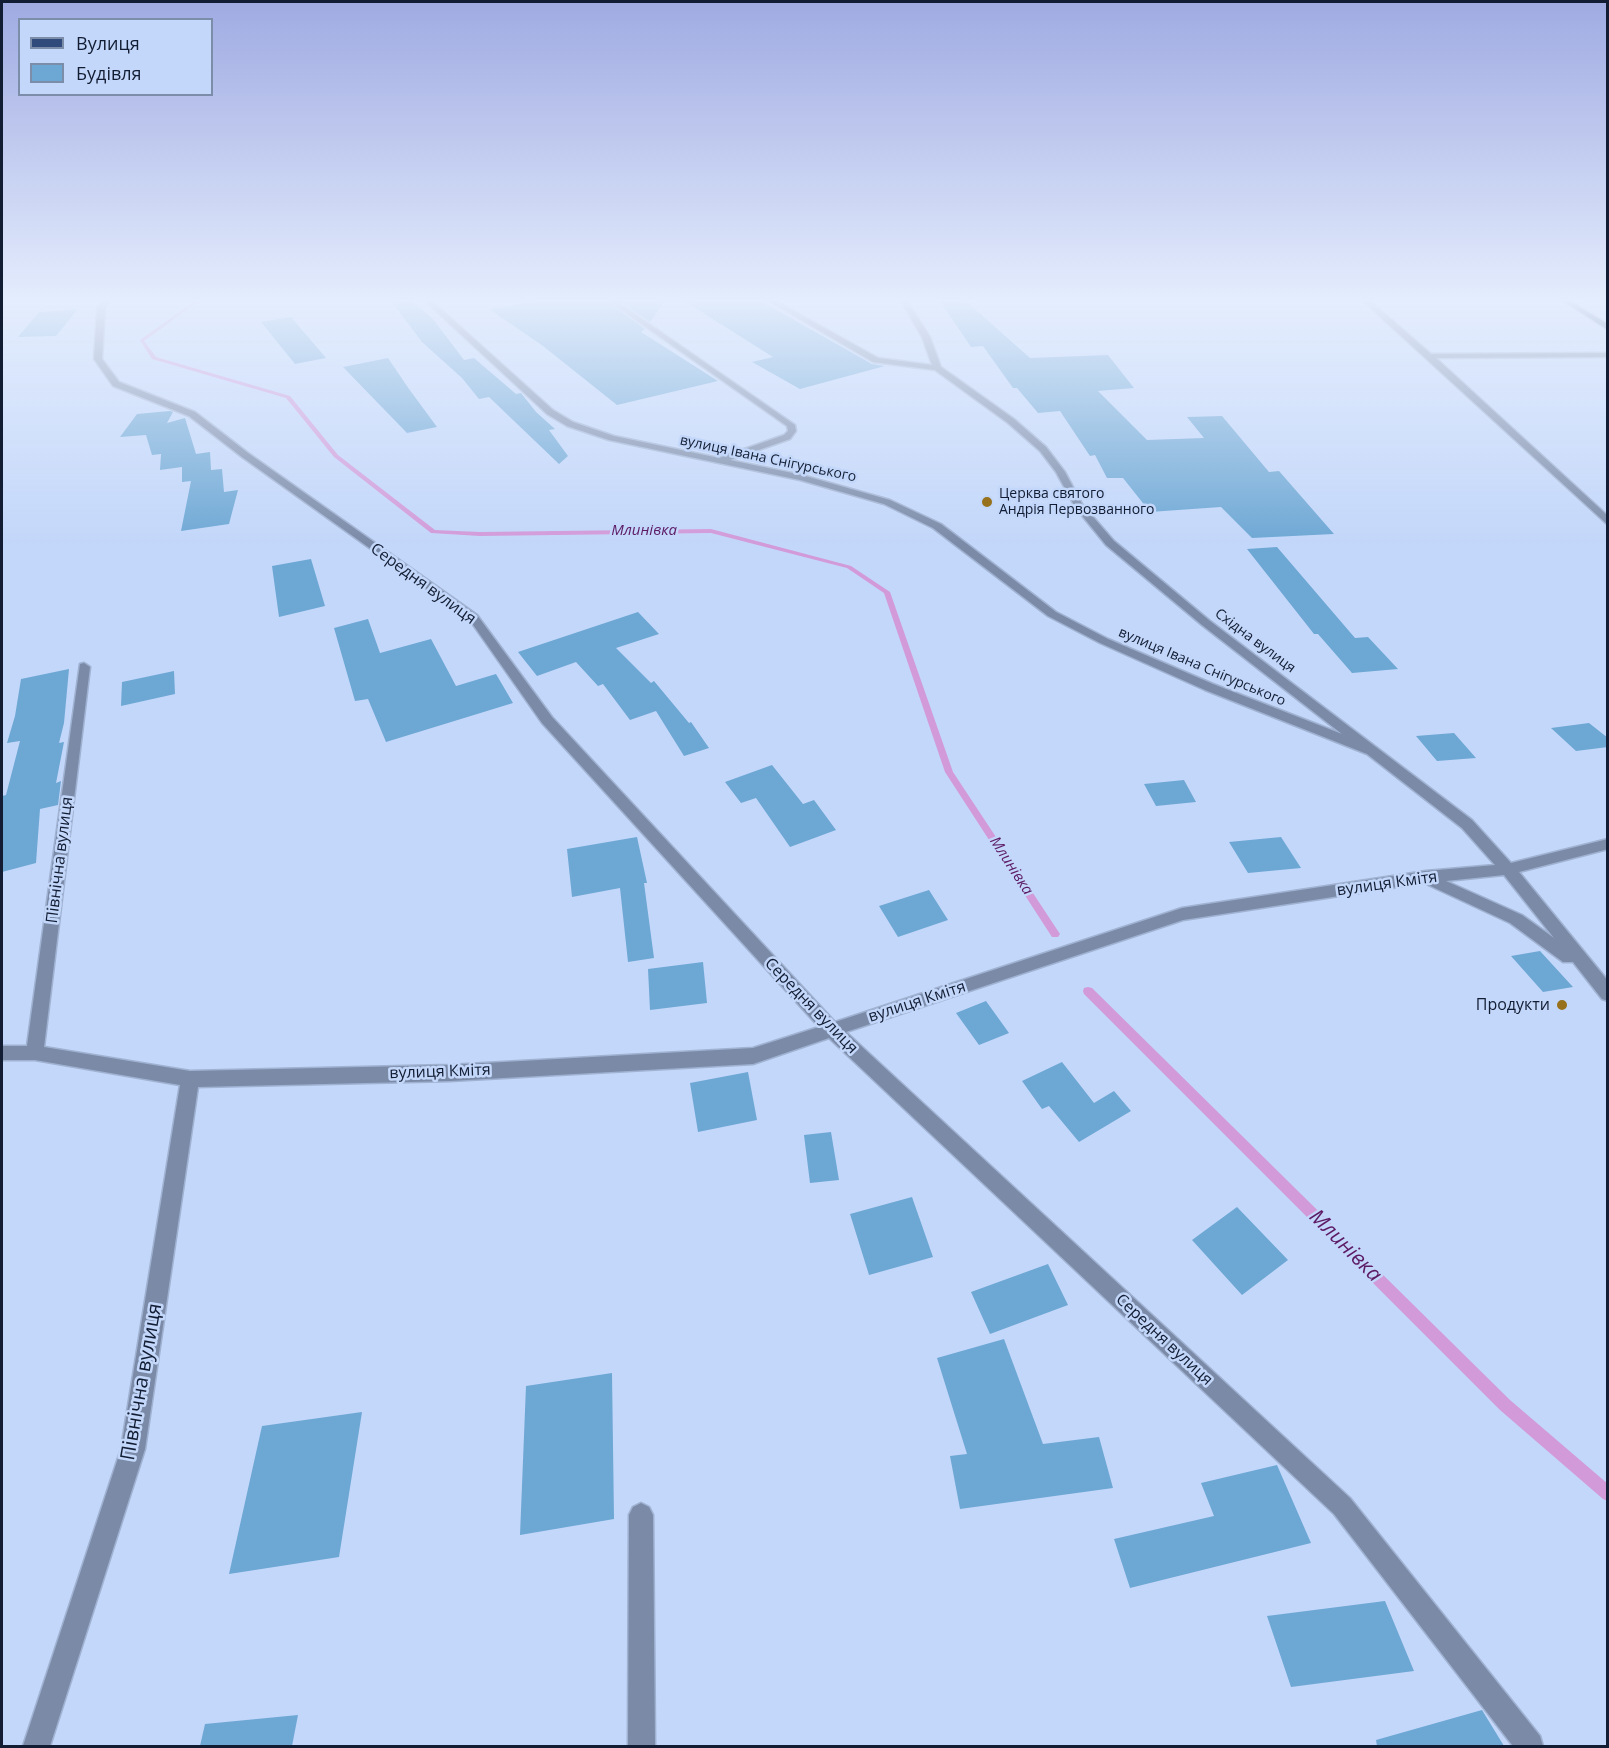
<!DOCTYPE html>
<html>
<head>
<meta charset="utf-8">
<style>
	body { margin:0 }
	#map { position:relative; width:1609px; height:1748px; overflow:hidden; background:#c3d7fa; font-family:"Open Sans",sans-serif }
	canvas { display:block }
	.frame { position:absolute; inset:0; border:3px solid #121d33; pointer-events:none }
	.legend { position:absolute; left:18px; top:18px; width:195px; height:78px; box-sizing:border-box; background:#c3d7fa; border:2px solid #7c8daa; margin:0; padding:8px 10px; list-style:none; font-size:18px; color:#121d33 }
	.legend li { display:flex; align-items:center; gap:12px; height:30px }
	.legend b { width:30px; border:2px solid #7c8daa }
</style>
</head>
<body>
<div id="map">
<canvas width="1609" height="1748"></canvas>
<div class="frame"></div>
<ul class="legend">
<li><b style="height:8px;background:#304a7c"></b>Вулиця</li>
<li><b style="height:16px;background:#6da7d4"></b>Будівля</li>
</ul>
</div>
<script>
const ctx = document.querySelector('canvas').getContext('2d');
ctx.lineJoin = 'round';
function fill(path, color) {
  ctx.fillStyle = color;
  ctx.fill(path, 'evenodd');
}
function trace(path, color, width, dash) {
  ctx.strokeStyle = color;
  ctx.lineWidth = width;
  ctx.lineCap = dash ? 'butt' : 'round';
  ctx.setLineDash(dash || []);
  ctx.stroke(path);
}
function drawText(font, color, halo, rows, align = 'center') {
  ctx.font = font + ' "Open Sans",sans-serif';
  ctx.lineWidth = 5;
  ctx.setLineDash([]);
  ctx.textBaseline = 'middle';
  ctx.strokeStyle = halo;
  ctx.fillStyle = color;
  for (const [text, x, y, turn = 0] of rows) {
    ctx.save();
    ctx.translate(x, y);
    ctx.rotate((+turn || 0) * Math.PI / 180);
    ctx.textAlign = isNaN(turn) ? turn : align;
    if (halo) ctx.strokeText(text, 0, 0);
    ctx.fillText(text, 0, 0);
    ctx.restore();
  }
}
fill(new Path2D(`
	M195,301h4l-55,40 12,16 134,39 48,59 97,75 45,2 231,-3 140,37 39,26 63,180 105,159 2,3 -2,3h-6l-107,-165 -61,-179 -37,-25 -136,-35 -231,3 -49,-3 -97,-76 -48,-59 -134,-39 -12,-19z
	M1088,987l4,1 418,412 98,84v17l-5,-2 -103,-89 -416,-416 -1,-3 1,-3z`), '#d29ad9');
fill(new Path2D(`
	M391,301h21l21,18 31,41 10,-2 42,36 5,-1 15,19 19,17 -6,1 19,26 -9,8 -70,-67 -10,2 -17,-21 -40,-36z
	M535,301h72l38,28 -4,3 77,49 -101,24 -74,-59 -54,-37z
	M619,301h46l-15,21z
	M684,301h77l111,63 13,2 -85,23 -48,-27 21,-5z
	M940,301h26l64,57 78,-3 26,33 -36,3 49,49 57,-2 -17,-21 35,-1 47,56 10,-1 55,63 -82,4 -31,-31 -71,5 -27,-34h-16l-12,-23 -5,1 -30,-45 -22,2 -21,-25h-4l-30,-42 -12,1z
	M78,309l-22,27 -38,1 21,-25z
	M291,317l35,41 -31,6 -34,-42z
	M388,358l21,31 28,38 -30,6 -64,-66z
	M170,411l3,1 -6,11 18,-5 11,36 14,-2 1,18 11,-1 2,23 14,-2 -9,34 -48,7 10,-50 -9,1v-15l-22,3 1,-16 -9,1 -6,-20 -26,2 17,-23z
	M1277,547l78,91 13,-1 30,32 -46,4 -34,-39h-4l-67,-85z
	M311,559l14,47 -46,11 -7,-51z
	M638,612l21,22 -43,14 35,35 3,-2 35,42 2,-1 18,26 -25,8 -28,-45 -26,9 -27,-36 -5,2 -22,-24 -39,14 -19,-24z
	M368,619l12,34 51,-14 25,47 40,-12 17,29 -127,39 -18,-43 -13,2 -21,-73z
	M69,669l-5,54 -5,20 5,-1 -8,41 5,-2 -3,24 -18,4 -4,54 -34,9v-76l4,-1 14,-54 -13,2 8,-27 6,-37z
	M174,671l1,23 -54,12 1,-24z
	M1589,723l19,15v9l-32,4 -25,-23z
	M1454,733l22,25 -39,3 -21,-25z
	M772,765l31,39 11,-4 22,30 -46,17 -34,-49 -15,5 -16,-21z
	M1184,780l12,22 -40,4 -12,-22z
	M637,837l10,46h-3l10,75 -26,4 -8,-74 -48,9 -5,-48z
	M1281,837l20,31 -53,5 -19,-31z
	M929,890l19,30 -50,17 -19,-31z
	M1540,951l33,36 -30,5 -32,-36z
	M703,962l4,41 -57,7 -2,-41z
	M986,1001l23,32 -30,12 -23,-32z
	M1062,1062l32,41 20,-12 17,20 -52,31 -30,-36 -7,3 -20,-28z
	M748,1072l9,48 -59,12 -8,-49z
	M831,1132l8,48 -29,3 -6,-48z
	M912,1197l21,60 -64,18 -19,-61z
	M1237,1207l51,53 -46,35 -50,-55z
	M1048,1264l20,41 -78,29 -19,-42z
	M1004,1339l39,105 56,-7 14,51 -153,21 -10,-53 17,-2 -30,-96z
	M612,1373l2,146 -94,16 6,-149z
	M362,1412l-23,145 -110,17 33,-148z
	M1277,1465l34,78 -181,45 -16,-49 100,-23 -13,-33z
	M1385,1601l29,70 -123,16 -24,-71z
	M1482,1710l22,36h-127l-1,-6z
	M298,1715l-6,31h-92l5,-22z`), '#6da7d4');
const minor = new Path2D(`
	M103,301h6l-4,8 -3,50 17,23 76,30 53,41 229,162 75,102 283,305 347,-114 244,-37 69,-6 -33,-37 -95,-74 -162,-64 -105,-47 -52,-27 -115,-88 -49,-24 -84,-24 -191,-40 -42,-14 -20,-12 -122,-113h7l121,109 20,12 41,14 105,22 65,-23 4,-4 -1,-5 -178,-125h7l179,124 1,6 -6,8 -60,21 72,15 88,25 51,24 115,88 52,27 105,45 129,50 -140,-109 -96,-80 -31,-38 -19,-35 -16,-21 -32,-28 -73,-53 -62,-8 -104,-61h7l102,57 54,7 -10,-28 -21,-36h6l23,36 11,30 73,52 32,28 19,25 17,32 32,37 96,80 262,199 39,43 97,-24v10l-89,23 89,109v20l-6,-2 -29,-37h-10l-53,-39 -86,-40 -241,37 -337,112 504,466 190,238 3,10h-30l-179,-232 -505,-476 -76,26 -303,17 -252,6 -53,362 -95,297h-27l98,-297 59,-364 -145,-25h-33v-14h25l53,-382 4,-1 6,4 -46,380 146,24 260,-6 303,-17 66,-21 -277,-304 -73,-104 -227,-162 -53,-41 -76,-30 -19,-27 3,-50zM1504,875l50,63 -32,-23 -76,-34z
	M1363,301h7l61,53 177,-1v4l-172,1 172,158v9z
	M641,1503l8,4 4,8 2,231h-27l1,-231 4,-8z`);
const major = new Path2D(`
	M1563,301h7l38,23v6z`);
trace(minor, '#a0b2d2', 3);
trace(major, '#a0b2d2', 3);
fill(minor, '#7a8aa7');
fill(major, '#304a7c');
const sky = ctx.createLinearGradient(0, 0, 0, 545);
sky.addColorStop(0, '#9faae2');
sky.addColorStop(0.55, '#e4edfd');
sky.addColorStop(1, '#e4edfd00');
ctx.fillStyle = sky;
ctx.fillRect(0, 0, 1609, 545);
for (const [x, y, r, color] of [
	[987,502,6,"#97711b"],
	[1562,1005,6,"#97711b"]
]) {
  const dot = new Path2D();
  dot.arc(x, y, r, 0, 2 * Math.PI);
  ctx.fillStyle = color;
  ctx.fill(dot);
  trace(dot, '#c3d7fa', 2);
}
drawText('14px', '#121d33', '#c3d7fa', [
	["вулиця Івана Снігурського",768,459,12],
	["Східна вулиця",1255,641,37],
	["вулиця Івана Снігурського",1202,667,23]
]);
drawText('14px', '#121d33', '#c3d7fa', [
	["Церква святого",999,494],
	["Андрія Первозванного",999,510]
], 'left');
drawText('italic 15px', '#5c1a65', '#c3d7fa', [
	["Млинівка",644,531],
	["Млинівка",1011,866,57]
]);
drawText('16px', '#121d33', '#c3d7fa', [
	["Середня вулиця",423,584,36],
	["Північна вулиця",60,860,-83],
	["вулиця Кмітя",1387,884,-8],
	["вулиця Кмітя",917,1002,-18],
	["Середня вулиця",811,1006,46],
	["вулиця Кмітя",440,1072,-2],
	["Середня вулиця",1164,1340,43]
]);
drawText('16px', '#121d33', '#c3d7fa', [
	["Продукти",1550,1005]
], 'right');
drawText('20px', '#121d33', '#c3d7fa', [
	["Північна вулиця",142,1382,-80]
]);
drawText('italic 21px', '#5c1a65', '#c3d7fa', [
	["Млинівка",1345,1246,45]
]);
</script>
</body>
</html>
